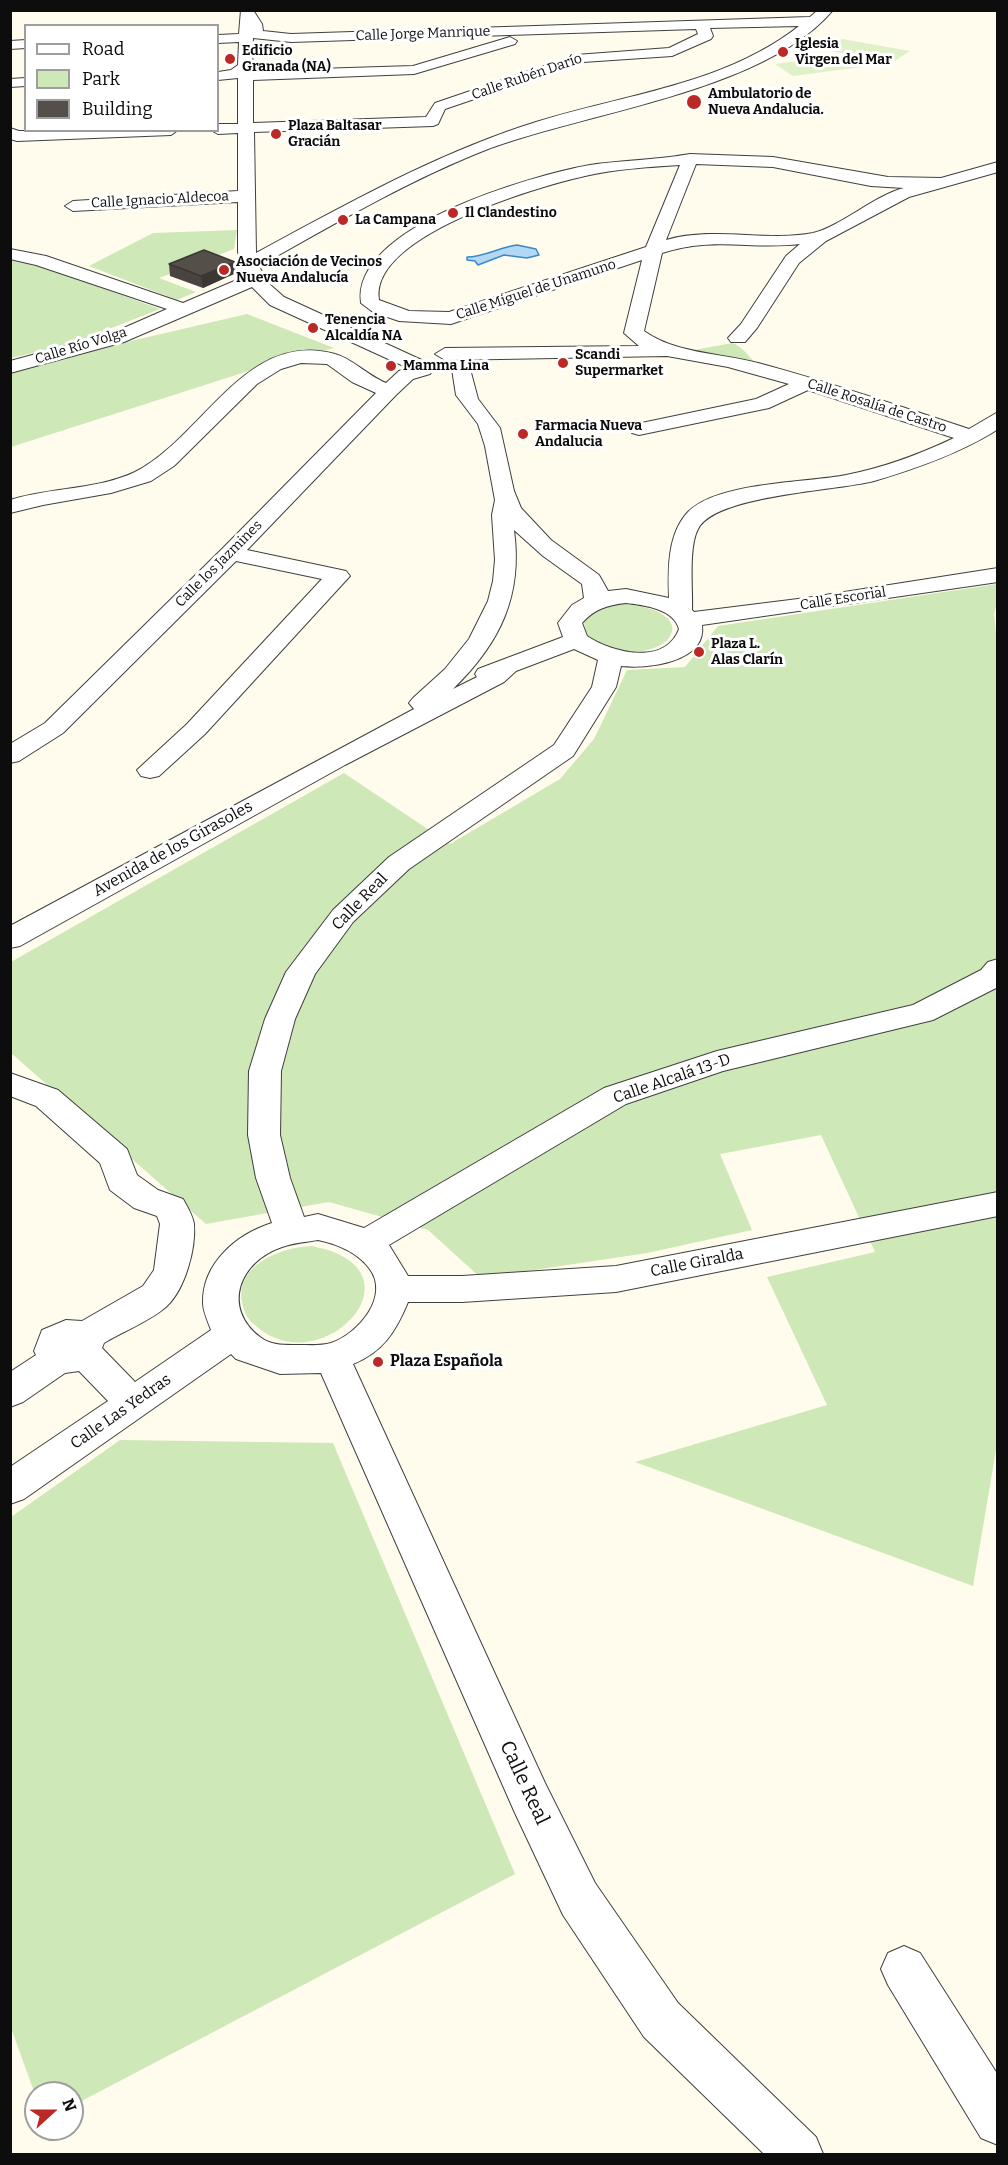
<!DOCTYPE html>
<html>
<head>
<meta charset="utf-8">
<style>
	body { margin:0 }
	#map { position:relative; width:1008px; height:2165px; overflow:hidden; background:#fffced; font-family:Bitter,serif }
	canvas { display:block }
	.frame { position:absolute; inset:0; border:12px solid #0d0d0d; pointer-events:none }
	.legend { position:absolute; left:24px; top:24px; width:195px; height:108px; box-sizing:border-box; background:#fff; border:2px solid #9e9e9e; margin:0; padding:8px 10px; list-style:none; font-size:18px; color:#0d0d0d }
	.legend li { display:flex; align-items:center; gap:12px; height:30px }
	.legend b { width:30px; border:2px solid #9e9e9e }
	.north { position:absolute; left:24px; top:2081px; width:60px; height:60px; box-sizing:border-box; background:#fff; border:2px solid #9e9e9e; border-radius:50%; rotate:69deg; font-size:16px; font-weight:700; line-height:24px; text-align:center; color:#0d0d0d }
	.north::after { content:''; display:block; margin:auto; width:21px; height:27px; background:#bb2927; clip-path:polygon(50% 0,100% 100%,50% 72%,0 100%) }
</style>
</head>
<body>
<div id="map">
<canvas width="1008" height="2165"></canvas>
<div class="frame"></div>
<ul class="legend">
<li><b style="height:8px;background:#fff"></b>Road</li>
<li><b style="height:16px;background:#cee8b7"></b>Park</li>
<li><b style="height:16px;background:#554f49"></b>Building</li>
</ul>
<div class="north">N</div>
</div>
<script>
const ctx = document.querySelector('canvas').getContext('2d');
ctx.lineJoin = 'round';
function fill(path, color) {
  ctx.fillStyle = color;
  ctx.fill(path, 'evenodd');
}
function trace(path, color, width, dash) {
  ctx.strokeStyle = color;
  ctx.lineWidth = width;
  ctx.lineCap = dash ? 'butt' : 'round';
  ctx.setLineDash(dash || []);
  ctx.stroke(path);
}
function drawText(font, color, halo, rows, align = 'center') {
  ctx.font = font + ' Bitter,serif';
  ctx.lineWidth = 6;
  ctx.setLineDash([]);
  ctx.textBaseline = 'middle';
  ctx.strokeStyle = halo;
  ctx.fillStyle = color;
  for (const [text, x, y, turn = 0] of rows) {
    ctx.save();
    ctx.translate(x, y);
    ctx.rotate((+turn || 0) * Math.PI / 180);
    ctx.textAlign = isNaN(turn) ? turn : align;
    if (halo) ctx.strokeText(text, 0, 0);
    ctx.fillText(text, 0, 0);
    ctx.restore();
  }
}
fill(new Path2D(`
	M237,230l-3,19 -75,29 37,14 -19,8 -88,-34 64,-33z
	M10,260l29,5 121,44 -89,35 -60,14z
	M247,314l87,34 -73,19 -250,80 -1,-78z
	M732,343c11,3 17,15 26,22l-69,-14z
	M997,584v19l-3,11 4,38v786l-25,148 -338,-124 192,-57 -60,-128 108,-25 -54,-117 -101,19 32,76 -105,23 -166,25 -53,-48 -99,-28 -123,22 -195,-171v-91l333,-189 106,71 110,-65 34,-40 33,-69 58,-3 33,-41z
	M621,604c89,6 48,64 -14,43 -15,-5 -21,-9 -23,-25 9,-13 21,-16 37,-18z
	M312,1246c119,23 9,140 -57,79 -8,-6 -11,-13 -13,-23 -6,-38 40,-55 70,-56z
	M120,1440l213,3 182,431 -443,232v-13h-36v4l-25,-69v-511z`), '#cee8b7');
fill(new Path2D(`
	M842,39l68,12 -17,11 -68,-12z
	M843,55l19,12 -69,9 -18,-12z`), '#e0f0c9');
const water = new Path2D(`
	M517,245l19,4 3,6 -12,3 -23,-3 -26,10 -3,-4 -8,-1v-3c18,0 32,-10 50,-12z`);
fill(water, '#b3d8f5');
trace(water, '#3a89cb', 1.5);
const minor = new Path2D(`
	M241,10h12l9,14 1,7 28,3 519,-17 8,-7h15c-71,84 -253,102 -355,143 -76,31 -147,73 -219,113l8,16 17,15 142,65 7,8 -3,4 -17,5 -17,16 -149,155 99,21 4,5 -145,158 -46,42 -9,2 -9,-2 -4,-6 50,-46 135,-145 -86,-18 -173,172 -44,28 -9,2v-19l35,-21 178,-175 153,-155 -24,-11 -25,-18 -26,-1 -20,6 -24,15 -83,82 -23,15 -40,12 -68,12 -33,8v-13c41,-13 87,-10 125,-28 68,-34 110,-143 200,-118 16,4 32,21 51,29l13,-12 9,-3 -138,-63 -18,-18 -128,55 -114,31v-12l100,-27 57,-25 -131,-44 -26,-6v-10l36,7 137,47 63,-27 -8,-24v-50l-165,9 -8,-5 8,-5 165,-10v-58l-20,1 -7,-4h7v-6h20v-46l-20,2v-8l13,-2 7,-5 1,-23 -21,1v-8l21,-1zM799,26c-75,59 -174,68 -263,96 -99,31 -189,82 -280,131l-2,-121 179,-6 5,-2 7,-15 138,-47 89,-6 39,-17 2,-3 -3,-8zM696,29l2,5 -29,14 -93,7 -141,48 -9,14 -173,6v-43l161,-6 101,-30 2,-3 -7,-4 -97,29 -161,5 1,-33 38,4z
	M26,40v8l-16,1v-8z
	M26,78v8l-16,1v-8z
	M10,128l9,3 159,-1 -7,5 -154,6 -7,-2z
	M690,154l83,3 115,20 53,1 57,-16v10l-89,25 -83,44 -27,22 -42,65 -12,14h-14l-3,-4 13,-14 45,-68 14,-12c-50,6 -86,-8 -138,9l-18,78c32,23 77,22 114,32 71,19 141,43 211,66l29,-17v17l-6,4c-37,22 -77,36 -118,48 -39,10 -159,14 -176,48 -10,19 -5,61 -6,81l2,2 112,-14 192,-30v14l-296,43c5,38 -56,44 -81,41l-5,21 -43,69 -164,113 -56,53 -38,52 -20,45 -14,52 -1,64 10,43 14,39 14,-3 46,14 240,-140 113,-37 196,-46 68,-35 7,-8 10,-3v28l-65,33 -210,51 -97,33 -237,141 19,31h54l154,-10 382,-74v24l-382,76 -154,10h-54c-12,29 -25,50 -55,62l192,419 50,100 83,120 138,134 7,17h-59l-120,-117 -81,-122 -48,-102 -194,-440 -41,1 -44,-15 -5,-5 -207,145 -14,5v-37l98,-66 -29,-30 -14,2 -42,29 -13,5v-35l26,-17 -2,-4 8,-21 24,-10 16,1 61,-35 11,-16 6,-46 -3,-8 -23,-8 -24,-18 -10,-27 -64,-57 -26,-10v-23l48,17 69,59 10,26 21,15 25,9c4,7 10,17 11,25 2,25 -9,65 -27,82 -15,14 -45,26 -63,37l-2,5 33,34 76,-52c-3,-8 -8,-19 -8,-27 -1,-40 34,-69 69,-80l-16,-45 -8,-43 1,-64 16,-52 21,-47 47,-62 56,-53 165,-112 38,-58 6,-27 -24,-11 -58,22 -12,11 -159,83 -325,181 -10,2v-22l404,-217 -5,-6 4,-5 32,-29 24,-30 19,-38 5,-20 2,-21 -3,-45 3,-15 -10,-54 -7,-22 -22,-29 -4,-26 3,-4h14l9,34 22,29 14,63 7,17 30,32 48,35 9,16 18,-2 43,9c-1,-27 -2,-64 19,-86 29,-30 117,-29 158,-37 37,-7 74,-21 108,-37l-146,-48 -39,18 -130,27 -7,-2 -3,-4 3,-4 124,-26 33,-15 -61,-17 -61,-11 -222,4 -10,-6 10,-6 194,-2 -15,-13 18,-73 -191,64 -52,-3 -26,-9 -12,-9c-11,-76 172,-128 229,-138 33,-5 67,-5 100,-11zM696,164l77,3 98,19 33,2c-29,7 -64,39 -91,45 -48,9 -98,-7 -147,7zM680,165l-34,82 -197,65 -40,-1 -30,-11c-10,-64 157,-113 206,-124 31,-7 63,-9 95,-11zM514,530l29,26 39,28 2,14 -12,7 -14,18 5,14 -85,32 -3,5 2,3 -24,12c47,-46 70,-93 61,-159zM626,603c18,2 48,6 53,26 -14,37 -67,24 -92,7l-5,-13c12,-14 26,-18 44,-20zM318,1240c19,4 39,12 51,28 22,28 -11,66 -38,75 -10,3 -21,2 -32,2 -13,0 -28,1 -39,-8 -39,-30 -20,-76 22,-90 11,-4 24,-5 36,-7z
	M904,1946l16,7 78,122v70l-17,-7 -93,-153 -7,-16 7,-16z`);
trace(minor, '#404040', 2);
fill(minor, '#fff');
fill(new Path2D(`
	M169,264l67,9 -33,15 -33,-12z`), '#49443f');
fill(new Path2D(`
	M235,262l1,11 -33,15 -2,-12z`), '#3c3733');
const building = new Path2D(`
	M204,250l31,12 -34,14 -32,-12z`);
fill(building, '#554f49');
trace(building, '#3c3733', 1.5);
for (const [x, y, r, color] of [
	[783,52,6,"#bb2927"],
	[230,59,6,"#bb2927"],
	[694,102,8,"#bb2927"],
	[276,134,6,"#bb2927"],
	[453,213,6,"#bb2927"],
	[343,220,6,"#bb2927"],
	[224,270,6,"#bb2927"],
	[313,328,6,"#bb2927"],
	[563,363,6,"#bb2927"],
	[391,366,6,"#bb2927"],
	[523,434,6,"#bb2927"],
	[699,652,6,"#bb2927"],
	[378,1362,6,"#bb2927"]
]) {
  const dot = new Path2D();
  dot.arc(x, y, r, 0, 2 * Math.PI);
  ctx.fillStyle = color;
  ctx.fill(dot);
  trace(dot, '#fff', 2);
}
drawText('14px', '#0d0d0d', '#fff', [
	["Calle Jorge Manrique",423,34,-2],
	["Calle Rubén Darío",527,77,-19],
	["Calle Ignacio Aldecoa",160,200,-3],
	["Calle Miguel de Unamuno",536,290,-18],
	["Calle Río Volga",81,346,-17],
	["Calle Rosalía de Castro",877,406,18],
	["Calle los Jazmines",219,564,-45],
	["Calle Escorial",843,599,-9]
]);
drawText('bold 14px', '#0d0d0d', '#fff', [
	["Iglesia",795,44],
	["Virgen del Mar",795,60],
	["Edificio",242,51],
	["Granada (NA)",242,67],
	["Ambulatorio de",708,94],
	["Nueva Andalucia.",708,110],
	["Plaza Baltasar",288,126],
	["Gracián",288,142],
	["Il Clandestino",465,213],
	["La Campana",355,220],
	["Asociación de Vecinos",236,262],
	["Nueva Andalucía",236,278],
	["Tenencia",325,320],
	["Alcaldía NA",325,336],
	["Scandi",575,355],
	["Supermarket",575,371],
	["Mamma Lina",403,366],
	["Farmacia Nueva",535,426],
	["Andalucia",535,442],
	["Plaza L.",711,644],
	["Alas Clarín",711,660]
], 'left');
drawText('16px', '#0d0d0d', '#fff', [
	["Avenida de los Girasoles",173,849,-29],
	["Calle Real",360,902,-46],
	["Calle Alcalá 13-D",672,1079,-19],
	["Calle Giralda",697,1263,-11],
	["Calle Las Yedras",121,1412,-35]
]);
drawText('bold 16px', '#0d0d0d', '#fff', [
	["Plaza Española",390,1362]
], 'left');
drawText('20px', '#0d0d0d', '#fff', [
	["Calle Real",524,1783,65]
]);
</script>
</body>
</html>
